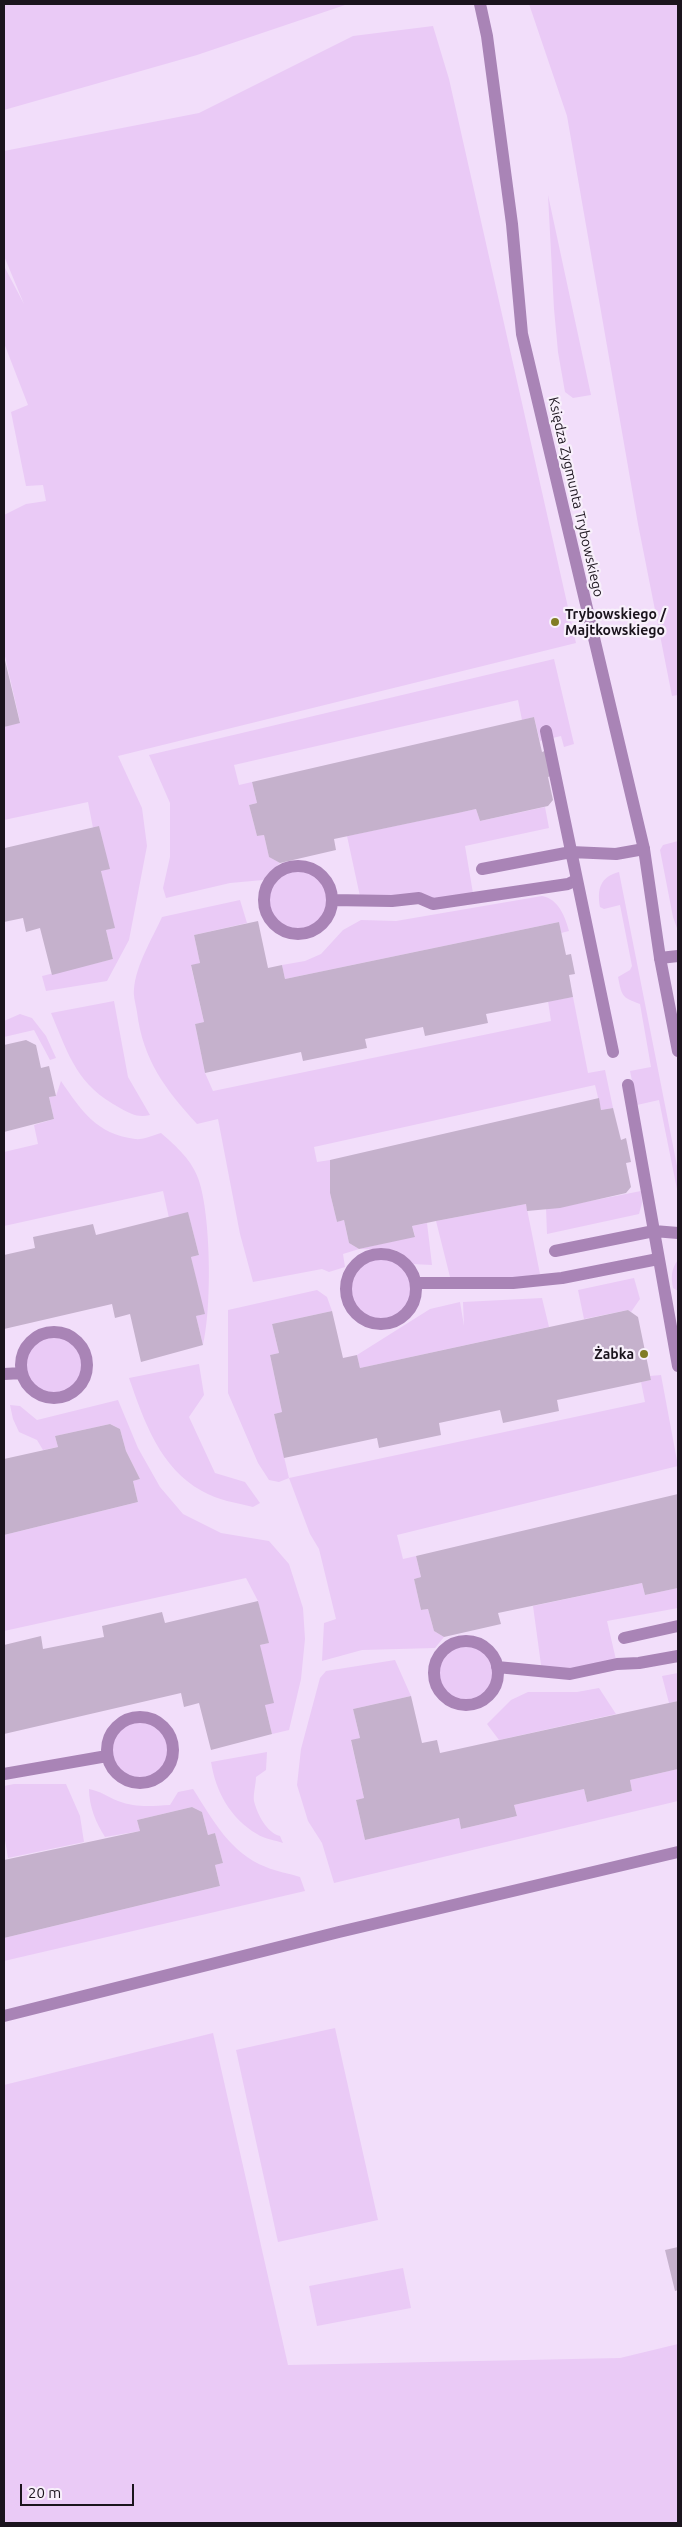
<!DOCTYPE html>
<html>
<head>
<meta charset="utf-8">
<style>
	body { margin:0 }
	#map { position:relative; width:682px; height:2527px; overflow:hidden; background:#f2defa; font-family:Ubuntu,sans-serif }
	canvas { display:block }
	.frame { position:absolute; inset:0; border:5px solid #1b141d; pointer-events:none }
	.scale { position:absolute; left:20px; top:2484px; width:114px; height:22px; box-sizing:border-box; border:2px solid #1b141d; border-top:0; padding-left:6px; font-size:15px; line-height:18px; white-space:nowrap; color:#1b141d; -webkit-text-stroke:4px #f8f0fb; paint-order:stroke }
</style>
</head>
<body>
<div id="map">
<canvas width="682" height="2527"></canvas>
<div class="frame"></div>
<div class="scale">20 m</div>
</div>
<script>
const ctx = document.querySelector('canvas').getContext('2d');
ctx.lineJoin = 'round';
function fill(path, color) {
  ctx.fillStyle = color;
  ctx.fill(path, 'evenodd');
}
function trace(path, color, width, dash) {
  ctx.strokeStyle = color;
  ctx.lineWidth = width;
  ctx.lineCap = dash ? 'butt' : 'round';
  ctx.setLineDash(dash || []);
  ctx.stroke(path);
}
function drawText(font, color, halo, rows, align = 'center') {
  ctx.font = font + ' Ubuntu,sans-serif';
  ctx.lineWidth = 4.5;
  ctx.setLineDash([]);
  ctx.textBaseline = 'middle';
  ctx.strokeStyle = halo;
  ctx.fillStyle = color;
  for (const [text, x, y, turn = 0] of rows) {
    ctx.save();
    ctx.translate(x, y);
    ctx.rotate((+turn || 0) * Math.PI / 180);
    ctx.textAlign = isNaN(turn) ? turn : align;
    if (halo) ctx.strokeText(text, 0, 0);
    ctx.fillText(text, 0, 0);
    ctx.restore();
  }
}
fill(new Path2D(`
	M4,4h344l-151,51 -193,55z
	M529,4h149v691l-6,1 -34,-172 -71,-408z
	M433,26l16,53 127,564 -458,113 24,52 5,38 -18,94 -22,41 -61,10 -4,-15 71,-17 -7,-29 8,-2 -13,-57 -2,-45 -6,2 -5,-26 -84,18v-93l16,-5 -16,-70v-137l22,-11 20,-3 -3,-16 -17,1 -15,-74 17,-7 -24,-62v-77l20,38 -20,-48v-105l195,-38 154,-77z
	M548,195l43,200 -18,3 -8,-6 -7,-40 -4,-43z
	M554,659l20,85 -10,3 -3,-11 -21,5 -6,-24 -12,3 -4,-20 -284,65 5,20 13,-3 5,21 -8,2 8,31 7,-1 5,22 11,6 -17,17 -33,3 -64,15 -3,-10 7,-31v-54l-21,-48z
	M545,807l4,21 -84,18 9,53 -113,2 -14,-65 129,-27 4,12z
	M678,841v90l-5,-14 -13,-67 3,-5z
	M264 900a34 34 0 1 1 68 0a34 34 0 1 1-68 0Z
	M619,872l59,299v23l-19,-94 -22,5 -7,-34 21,-4 -11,-63c-19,-7 -18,-8 -22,-27l12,-7 2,-4 -12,-61 -16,4 -4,-2c-3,-18 0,-30 19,-35z
	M542,896c17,3 23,21 27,35l-8,2 -2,-11 -274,57 -3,-14 23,-4 16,-7 22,-24 18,-10 35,1z
	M240,900l7,23 -53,12 6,28 -9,3 13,56 -9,2 10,49 8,18 338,-70 -3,-20 25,-4 15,76 17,-3 8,38 -12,2 -6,-25 -281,62 3,15 13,-2v33l7,29 7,-2 5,23 10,6 56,-13 -3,-10 15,-3 5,42 -20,-1 -16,-14 -37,-1 -16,5 2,13 -16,5 -7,-3 -69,13 -13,-48 -22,-115 -21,5c-32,-35 -54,-64 -60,-112 -1,-7 -4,-16 -3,-23 2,-24 18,-50 28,-72z
	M114,1001l14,76 22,38c-12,3 -19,-1 -30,-7 -43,-23 -51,-52 -69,-95z
	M20,1014l12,4 14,18 10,22 -6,2 -16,-30 -30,7v-16z
	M61,1081c20,29 35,53 74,58 8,1 19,-4 26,-6 15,13 32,28 38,48 12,36 13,127 4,164l-7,-29 8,-2 -13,-57 8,-2 -11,-42 -19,5 -6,-27 -159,35v-74l34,-8 -4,-19 20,-6 -5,-22 7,-1z
	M641,1191l1,12 -3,11 -92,20 -1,-27h14z
	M526,1204l14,70 -20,3h-70l-14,-56z
	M346 1289a35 35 0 1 1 70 0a35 35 0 1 1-70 0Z
	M678,1260v31l-5,-3c-2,-11 -2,-19 5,-28z
	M634,1278l6,21 -9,13 -3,-2 -44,9 -6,-29z
	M317,1290l10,7 5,14 -60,13 7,29 -9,2 12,57 -8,2 15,64 356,-76 -4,-20 10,-2 -1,-4 11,-1 17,91 -281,69 6,24 13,-3 5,21 -7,2 7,31 7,-1 6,22 10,6 -9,11 -73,2 -40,11 2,-38 12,-4 -17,-70 -9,-15 -21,-56 -10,4 -10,-2 -11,-17 -30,-70v-83z
	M542,1298l7,29 -189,41 -3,-13 73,-46 30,-7 4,24 -1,-24z
	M21 1365a33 33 0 1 1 66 0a33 33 0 1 1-66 0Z
	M199,1364l5,31 -15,22 26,56 30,9 15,21 -7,4c-16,-4 -36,-7 -51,-16 -42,-23 -58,-70 -73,-113z
	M118,1400l20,48 22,39 23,27 38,19 48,8 20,23 14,44 2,31 -4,40 -12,51 -17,4 -7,-29 -5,-60 8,-2 -10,-42 -12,-23 -242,53v-96l134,-33 -5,-21 7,-2 -14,-28 -6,-22 -10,-5 -55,12 3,11 -15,3 -6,-10 -18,-8 -6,-13 -3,-14 10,1 17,14z
	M642,1583l3,12 33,-7v20l-71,13 10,43 -75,8 -9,-66z
	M434 1673a32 32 0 1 1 64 0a32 32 0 1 1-64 0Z
	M395,1660l16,36 -58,13 7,29 -9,3 13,57 -8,2 9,40 94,-22 2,11 56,-13 -3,-11 70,-16 3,13 45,-11 -2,-11 48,-11v32l-344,82 -12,-40 -14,-22 -11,-36 4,-36 19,-71 6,-7z
	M678,1673v28l-9,2 -7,-27z
	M599,1688l17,26 -117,26 -12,-16 24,-24 17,-8h49z
	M107 1750a33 33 0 1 1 66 0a33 33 0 1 1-66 0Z
	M267,1752l-1,18 -10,7c0,7 -3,17 -2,24 3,13 13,32 26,35l3,7c-8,-3 -19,-4 -26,-9 -27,-16 -41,-42 -46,-72z
	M14,1784h52l14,32 4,26 -76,16 -4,-24v-48z
	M89,1789c11,2 19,8 29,12 18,7 34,5 52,4l8,-13 15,-3c20,31 37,64 73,78 11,5 23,6 34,10l5,14 -301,70v-23l216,-52 -5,-21 8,-2 -8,-30 -7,2 -6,-23 -10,-5 -55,13 3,11 -35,6c-9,-14 -16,-31 -16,-48z
	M335,2028l43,192 -100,22 -42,-192z
	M213,2033l75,332 332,-7 58,-14v179h-674v-438z
	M403,2268l8,40 -94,18 -8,-40z`), '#eacaf6');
fill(new Path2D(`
	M4,656l16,67 -16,4z
	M534,717l8,35 5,-2 6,25 -5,2 5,23 -5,6 -68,15 -4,-12 -18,4 -124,26 2,11 -56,13 -11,-6 -5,-22 -7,1 -8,-31 8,-2 -5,-21z
	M99,826l11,43 -9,2 14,57 -9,2 7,29 -61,16 -12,-47 -14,4 -3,-14 -19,4v-78l1,4z
	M258,921l10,47 14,-3 3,14 274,-57 7,33 5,-1 4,20 -6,1 4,22 -87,17 2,9 -63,13 -2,-9 -58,12 2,9 -64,13 -2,-9 -96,21 -10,-49 9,-2 -13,-57 9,-2 -6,-28z
	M26,1040l10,5 5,23 8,-2 7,30 -7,1 5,22 -50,13v-87z
	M599,1098l2,12 12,-2 8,32 5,-2 5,24 -5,1 5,24 -5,6 -66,15 -33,3 -1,-7 -90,17 -24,5 3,11 -56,12 -10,-6 -5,-23 -7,2 -7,-29v-33z
	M188,1212l11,43 -8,2 14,57 -9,2 7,29 -62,17 -11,-48 -15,4 -3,-14 -108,25v-74l31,-7 -2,-11 60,-13 3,11z
	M628,1310l10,7 13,63 -94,20 2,11 -56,12 -3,-13 -61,13 2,12 -62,13 -2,-10 -93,20 -10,-44 8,-2 -12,-57 9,-2 -7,-29 60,-13 11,47 14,-3 3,13z
	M110,1424l10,5 6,22 14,28 -7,2 5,21 -134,33v-76l54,-12 -3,-11z
	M678,1494v94l-33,7 -3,-12 -144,30 3,11 -57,13 -10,-6 -6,-22 -7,1 -7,-31 7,-2 -5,-21z
	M258,1601l11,42 -9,2 14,58 -9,2 7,29 -61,16 -12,-47 -15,4 -3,-14 -177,41v-89l37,-9 2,13 61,-12 -2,-11 60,-14 3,11z
	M411,1696l11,47 15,-3 3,13 238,-52v68l-48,11 2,11 -45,11 -3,-13 -70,16 3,11 -56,13 -2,-11 -94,22 -9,-40 8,-2 -13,-58 9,-2 -7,-29z
	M192,1807l10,5 6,23 7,-2 8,30 -8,2 5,21 -216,52v-78l136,-29 -3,-11z
	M678,2247v43l-3,1 -10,-41z`), '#c5b1cc');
trace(new Path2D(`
	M264 900a34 34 0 1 1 68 0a34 34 0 1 1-68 0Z
	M332,900l60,1 27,-3 14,6 135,-20 8,-4
	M346 1289a35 35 0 1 1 70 0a35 35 0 1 1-70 0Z
	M416,1283h97l49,-5 96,-19
	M21 1365a33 33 0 1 1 66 0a33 33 0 1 1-66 0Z
	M4,1374l18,-1
	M434 1673a32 32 0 1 1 64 0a32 32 0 1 1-64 0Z
	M497,1667l73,7 47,-10 22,-1 39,-7
	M107 1750a33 33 0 1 1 66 0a33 33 0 1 1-66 0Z
	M4,1774l103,-18`), '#a984b6', 12);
trace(new Path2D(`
	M546,731l67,321
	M482,869l89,-17 45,2 28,-5
	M660,958l18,-2
	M628,1085l50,281
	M555,1251l99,-20 24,2
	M624,1638l54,-12
	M4,2016l335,-84 339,-80`), '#a984b6', 12);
trace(new Path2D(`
	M480,4l7,32 25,188 10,110 122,515 16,109 18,93`), '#a984b6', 12);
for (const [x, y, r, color] of [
	[555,622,5,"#817d24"],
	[644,1354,5,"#817d24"]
]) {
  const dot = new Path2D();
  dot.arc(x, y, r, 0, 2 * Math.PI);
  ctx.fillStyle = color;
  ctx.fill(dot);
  trace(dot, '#f8f0fb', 2);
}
drawText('14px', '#1b141d', '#f8f0fb', [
	["Księdza Zygmunta Trybowskiego",576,497,77]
]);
drawText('bold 14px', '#1b141d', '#f8f0fb', [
	["Trybowskiego /",565,614],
	["Majtkowskiego",565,630],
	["Żabka",634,1354,"right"]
], 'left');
</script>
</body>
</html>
